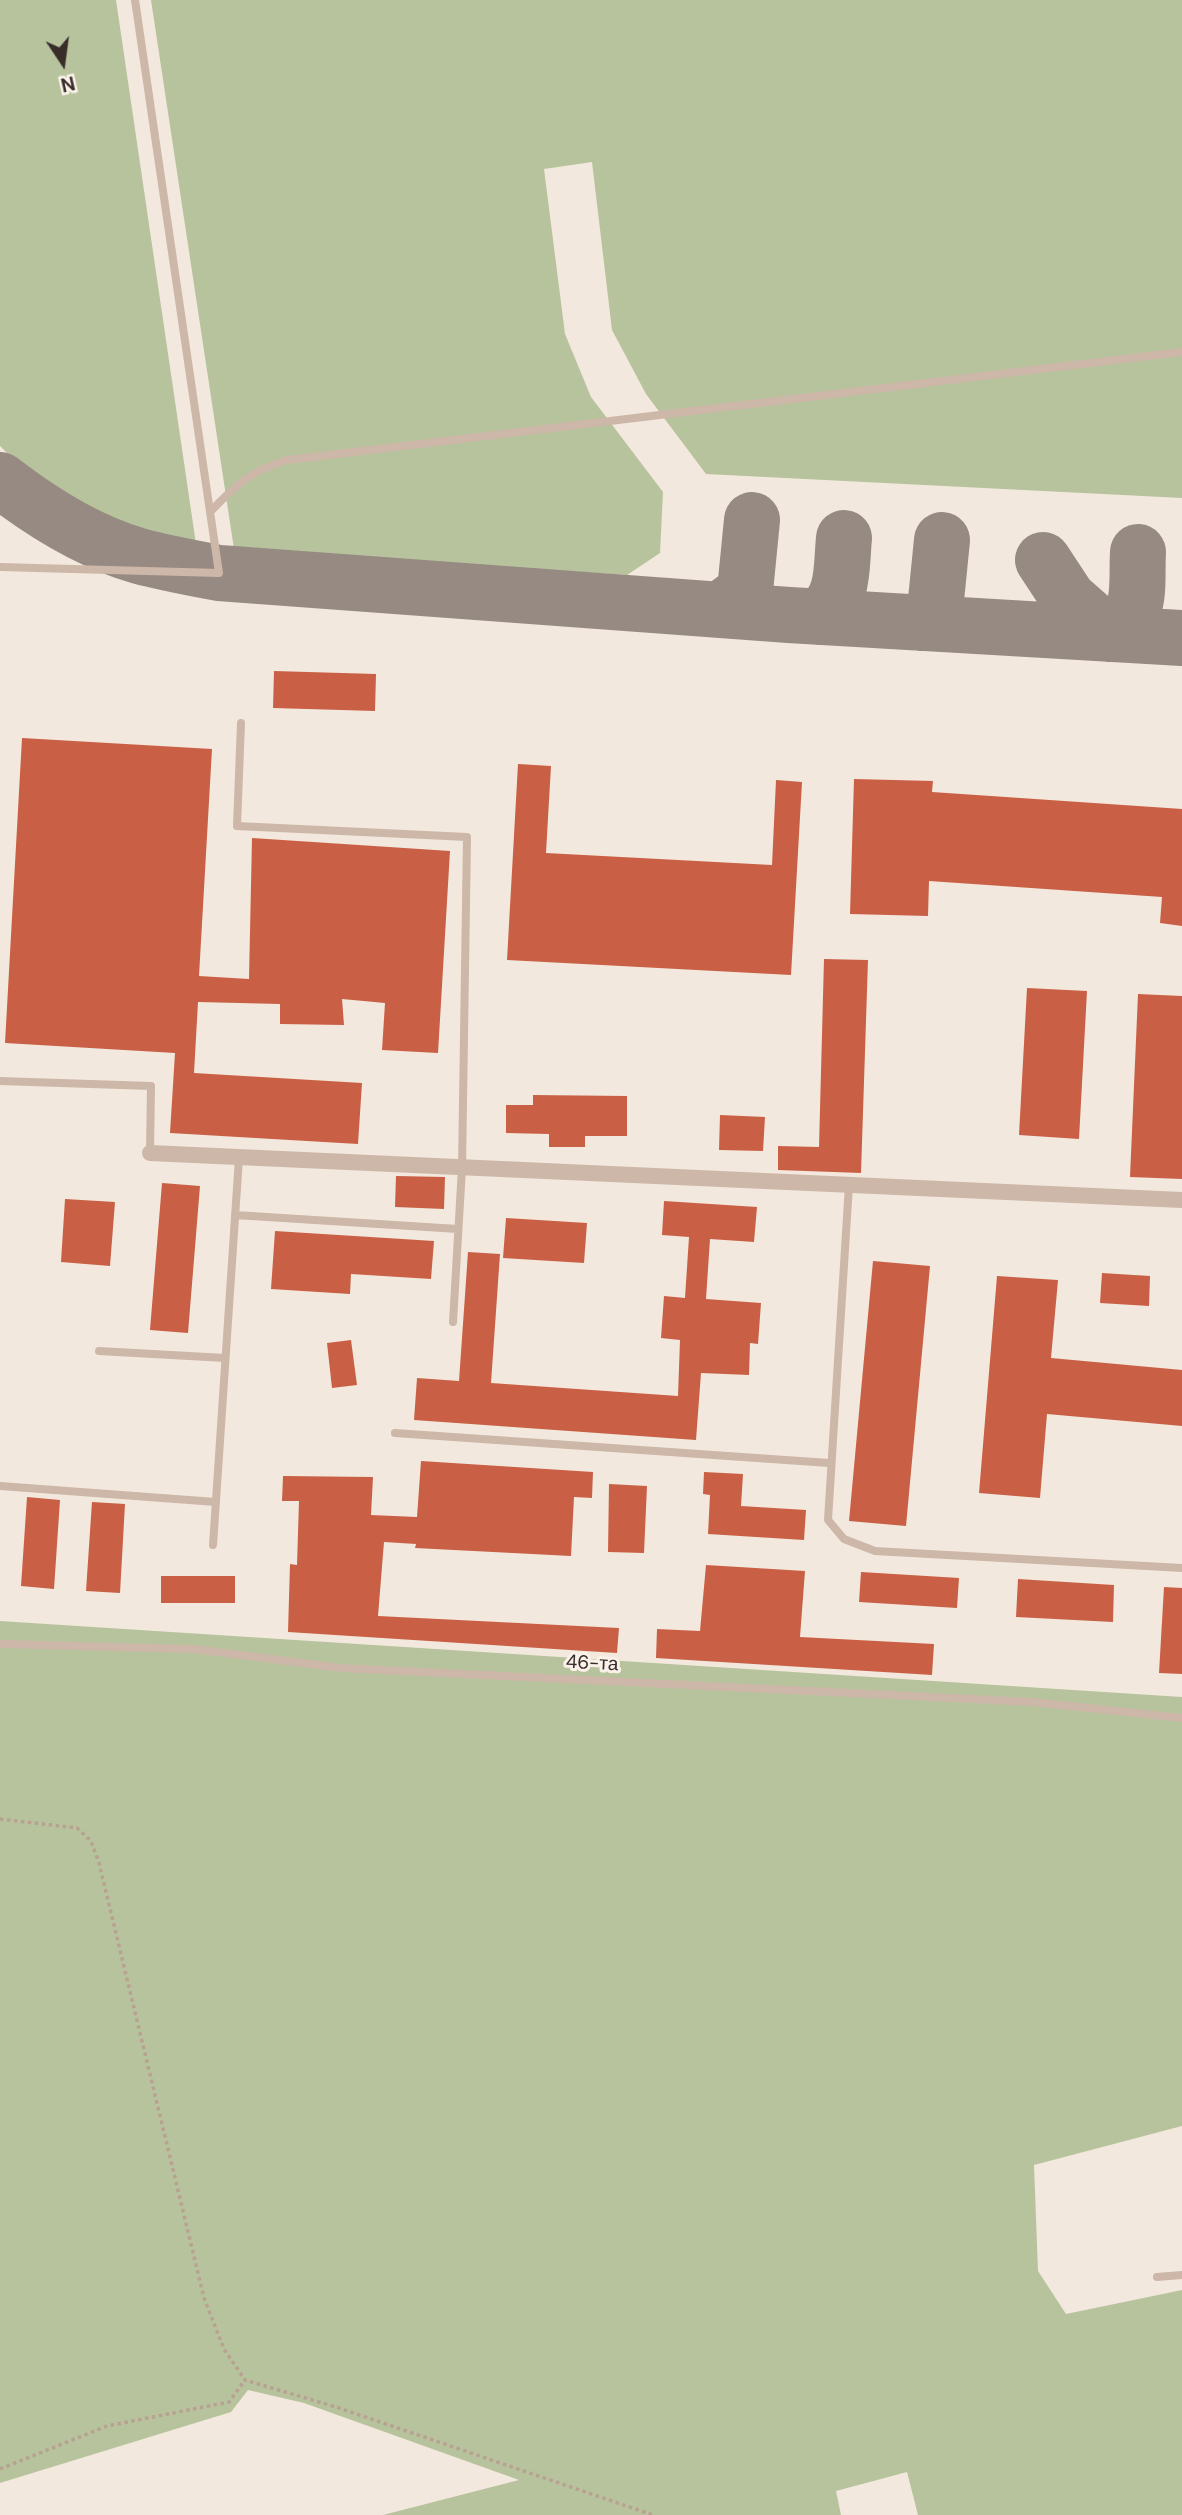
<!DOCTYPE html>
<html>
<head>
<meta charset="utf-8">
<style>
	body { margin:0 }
	#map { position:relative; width:1182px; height:2515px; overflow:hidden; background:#f3e8dd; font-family:"DM Sans",sans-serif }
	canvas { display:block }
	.north { position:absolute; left:28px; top:28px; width:70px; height:70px; -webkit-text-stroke:5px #faf2ea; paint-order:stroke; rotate:167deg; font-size:19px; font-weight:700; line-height:28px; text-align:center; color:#382d29 }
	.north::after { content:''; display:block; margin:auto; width:24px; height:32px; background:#382d29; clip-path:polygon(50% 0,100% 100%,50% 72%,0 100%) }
</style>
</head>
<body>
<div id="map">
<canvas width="1182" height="2515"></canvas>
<div class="north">N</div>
</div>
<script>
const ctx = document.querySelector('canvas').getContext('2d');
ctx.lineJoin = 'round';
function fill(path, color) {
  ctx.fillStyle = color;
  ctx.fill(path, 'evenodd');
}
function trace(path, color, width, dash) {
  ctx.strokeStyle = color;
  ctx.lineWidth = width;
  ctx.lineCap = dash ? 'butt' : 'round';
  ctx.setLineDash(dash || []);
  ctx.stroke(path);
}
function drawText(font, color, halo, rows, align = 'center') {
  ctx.font = font + ' "DM Sans",sans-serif';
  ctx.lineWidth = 6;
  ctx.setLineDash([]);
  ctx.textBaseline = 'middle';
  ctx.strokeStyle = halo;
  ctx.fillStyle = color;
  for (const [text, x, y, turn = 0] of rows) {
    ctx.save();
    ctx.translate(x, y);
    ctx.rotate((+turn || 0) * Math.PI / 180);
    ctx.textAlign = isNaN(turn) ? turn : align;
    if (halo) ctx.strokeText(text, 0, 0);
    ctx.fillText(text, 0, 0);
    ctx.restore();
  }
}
fill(new Path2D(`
	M0,0h116l80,544c-66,-12 -150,-49 -196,-98z
	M151,0h1031v498l-476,-24 -60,-80 -34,-64 -20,-168 -48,7 21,165 26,63 72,95 -3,61 -33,22 -393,-26z
	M0,1621l1182,76v429l-148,39 4,106 28,43 116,-24v225h-264l-11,-43 -71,19 5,24h-458l136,-35 -215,-77 -56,-13 -17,22 -231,71z`), '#b7c39c');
trace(new Path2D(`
	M0,480c40,31 89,62 139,76 26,7 53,12 80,17l570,42 393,23
	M1043,560l25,38 41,36c35,-16 27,-48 29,-82
	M720,610l25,-19 7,-71
	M819,617c26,-20 22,-49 25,-79
	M919,623l15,-15 2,-8 6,-60`), '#968a83', 56);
fill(new Path2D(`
	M274,671l102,3 -1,37 -102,-3z
	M22,738l190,11 -13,227 50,3 3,-141 198,13 -12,202 -56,-3 3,-47 -43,-4 2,26 -64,-1v-20l-82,-2 -4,71 168,10 -4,61 -188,-11 5,-80 -170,-10z
	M518,764l33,2 -5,87 226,12 4,-85 26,2 -11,193 -284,-15z
	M854,779l79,2 -1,11 250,17v117l-22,-3 2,-26 -233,-16 -1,35 -78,-2z
	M824,959l44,1 -7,213 -83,-3v-24l41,1z
	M1027,988l60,3 -8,148 -60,-4z
	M1138,994l44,2v183l-52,-2z
	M533,1095l94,1v40h-42v11h-36v-13l-43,-1v-28h27z
	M720,1115l45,2 -2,34 -44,-1z
	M396,1176l49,1 -1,32 -49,-2z
	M162,1183l38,3 -12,147 -38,-3z
	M65,1199l50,3 -5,64 -49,-4z
	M664,1201l93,6 -3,35 -44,-3 -4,60 55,4 -3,41 -8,-1 -1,32 -48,-2 -5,67 -282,-20 3,-42 42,3 9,-129 32,2 -9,129 187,13 2,-56 -19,-2 3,-42 21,2 4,-61 -27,-2z
	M506,1218l81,5 -3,40 -81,-5z
	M275,1231l159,10 -3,38 -80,-5 -1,20 -79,-5z
	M873,1261l57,5 -24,260 -57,-5z
	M1102,1273l48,3 -1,30 -49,-3z
	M997,1276l61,4 -7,78 131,12v56l-135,-12 -7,84 -61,-5z
	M351,1340l6,45 -25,3 -5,-45z
	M421,1461l172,11 -1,26 -18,-1 -3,59 -156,-8 1,-4 -32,-2 -6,74 241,12 -2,25 -329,-21 2,-68 7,1 2,-64h-17l1,-25 90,1 -2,38 46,2z
	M704,1472l39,2 -2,32 65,4 -2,30 -96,-6 2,-39 -7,-1z
	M609,1484l38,2 -3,67 -36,-1z
	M27,1497l33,3 -6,89 -33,-3z
	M92,1502l33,2 -5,89 -34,-2z
	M706,1565l99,6 -5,66 134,7 -2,31 -276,-17 1,-29 43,2z
	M861,1572l98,6 -2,30 -98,-6z
	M161,1576h74v27h-74z
	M1018,1579l96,6 -1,37 -97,-5z
	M1164,1587l18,1v86l-23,-1z`), '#c96045');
trace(new Path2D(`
	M0,1819l77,9 14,13 8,22 105,435 20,51 21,31 91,27 317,108
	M0,2469l107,-43 122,-24 16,-22`), '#b8a192', 3.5, [3.5, 3.5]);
trace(new Path2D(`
	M210,512c26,-27 40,-41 77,-52l895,-108
	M0,567l219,6 -84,-573
	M241,723l-4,103 230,11 -5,331 -9,154
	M0,1081l151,5 -1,67
	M849,1185l-21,335 16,19 31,12 307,17
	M235,1215l223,14
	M99,1351l126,7
	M395,1433l434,30
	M0,1486l216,16
	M213,1545l26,-387
	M0,1644l194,5 147,19 692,34 149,16
	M1157,2277l25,-2`), '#ccb7a8', 8);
trace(new Path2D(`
	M150,1153l1032,47`), '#ccb7a8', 16);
drawText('19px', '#382d29', '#faf2ea', [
	["46-та",592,1664,3]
]);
</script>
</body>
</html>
